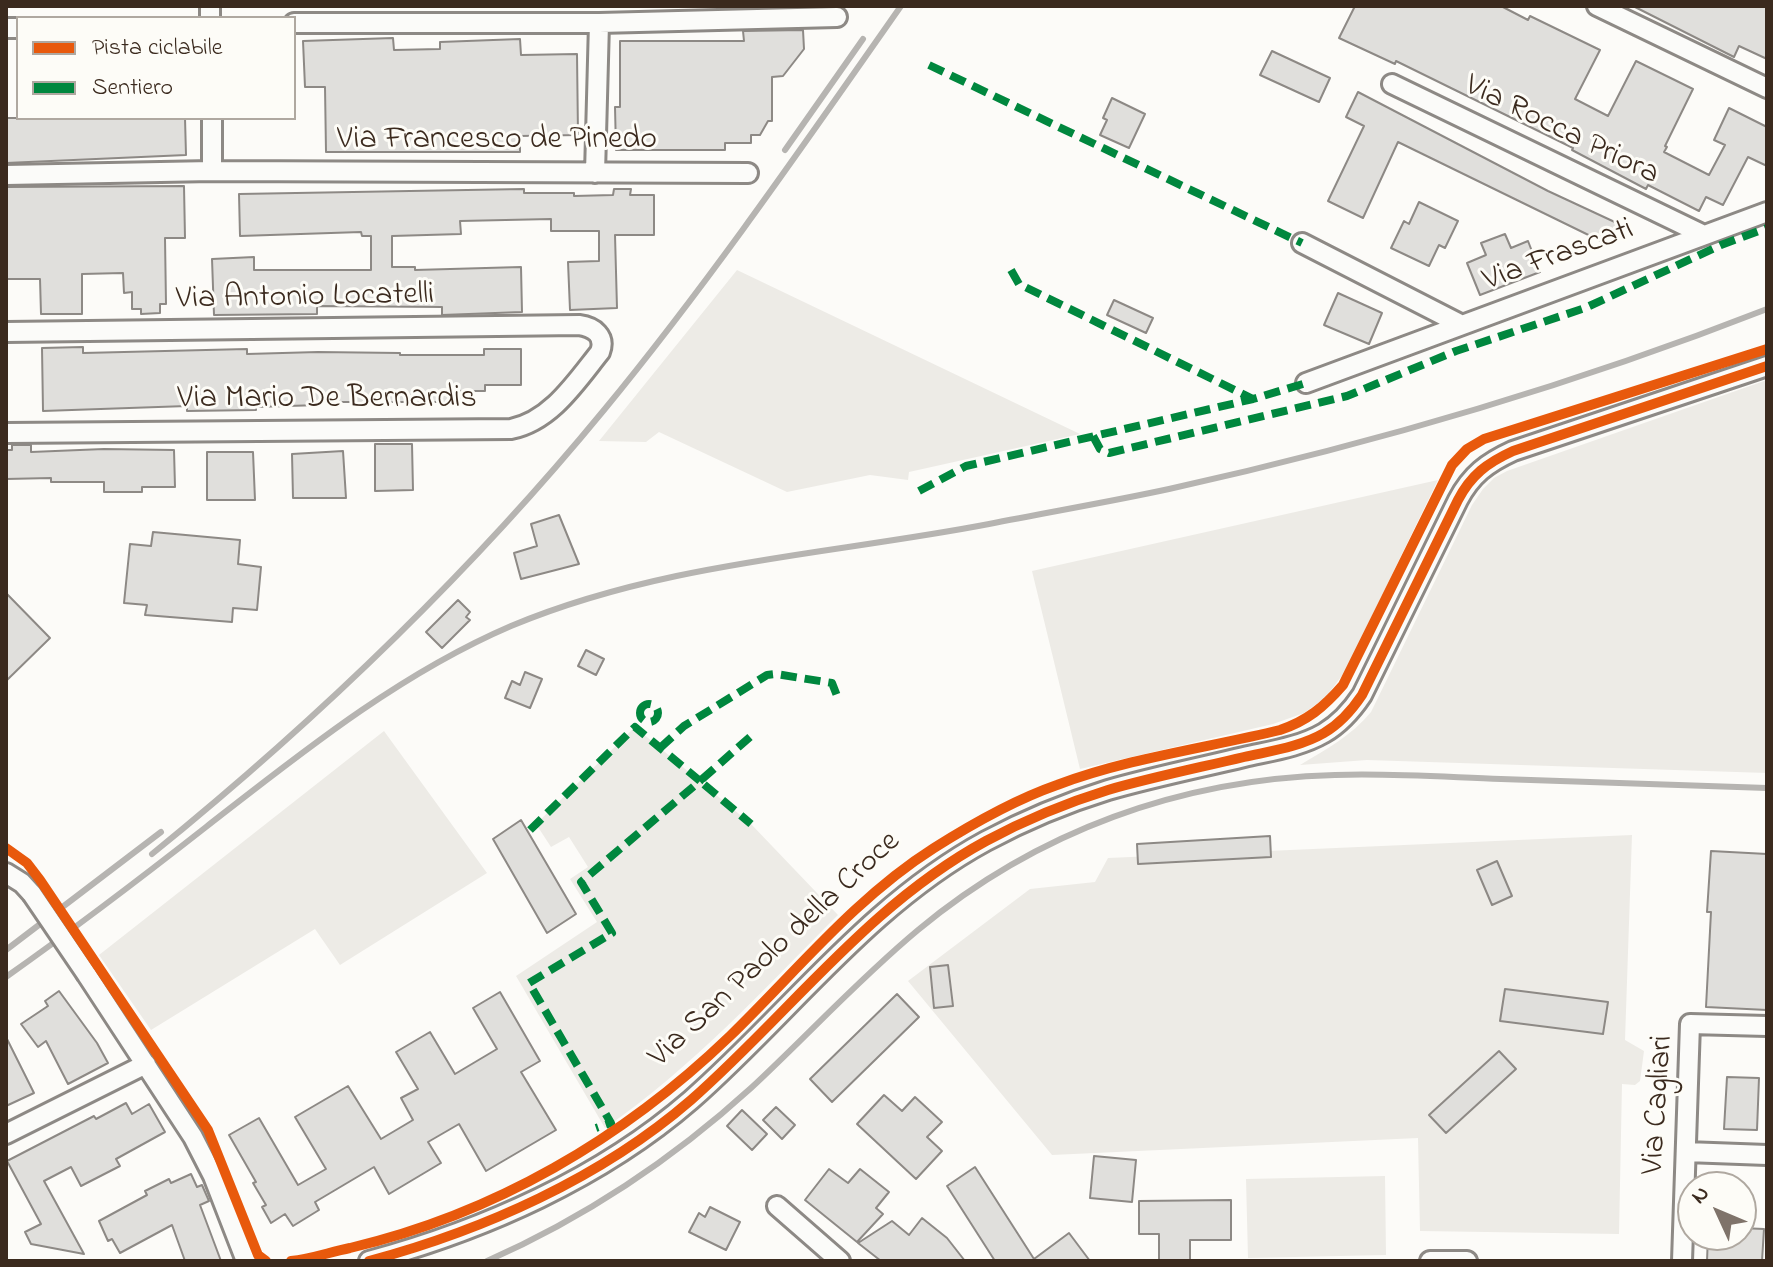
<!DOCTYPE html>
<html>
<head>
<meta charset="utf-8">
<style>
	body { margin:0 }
	#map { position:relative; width:1773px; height:1267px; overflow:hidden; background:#fcfbf8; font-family:"Indie Flower",sans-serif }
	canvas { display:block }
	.frame { position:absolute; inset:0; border:8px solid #3b2a1e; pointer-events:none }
	.legend { position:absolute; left:16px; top:16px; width:280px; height:104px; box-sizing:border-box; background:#fdfcf7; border:2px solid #afa8a0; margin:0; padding:10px 14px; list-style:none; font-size:24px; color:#3b2a1e }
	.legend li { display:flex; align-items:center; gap:16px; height:40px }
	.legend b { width:40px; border:2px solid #afa8a0 }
	.north { position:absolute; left:1677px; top:1171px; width:80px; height:80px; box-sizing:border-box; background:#fdfcf7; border:2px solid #afa8a0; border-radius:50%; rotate:314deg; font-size:22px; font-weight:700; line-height:32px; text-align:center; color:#3b2a1e }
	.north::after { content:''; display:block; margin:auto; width:28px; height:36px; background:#7f736a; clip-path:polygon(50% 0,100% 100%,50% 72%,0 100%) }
</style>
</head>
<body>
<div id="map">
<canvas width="1773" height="1267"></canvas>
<div class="frame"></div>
<ul class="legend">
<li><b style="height:10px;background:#e8590c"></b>Pista ciclabile</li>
<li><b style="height:10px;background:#00873e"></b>Sentiero</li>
</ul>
<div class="north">N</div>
</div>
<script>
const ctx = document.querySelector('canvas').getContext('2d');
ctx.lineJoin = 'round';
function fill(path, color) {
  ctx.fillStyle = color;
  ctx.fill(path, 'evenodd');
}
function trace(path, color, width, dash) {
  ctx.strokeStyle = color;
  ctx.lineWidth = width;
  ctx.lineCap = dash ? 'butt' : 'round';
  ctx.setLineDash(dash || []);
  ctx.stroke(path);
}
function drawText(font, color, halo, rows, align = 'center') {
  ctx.font = font + ' "Indie Flower",sans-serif';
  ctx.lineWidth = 6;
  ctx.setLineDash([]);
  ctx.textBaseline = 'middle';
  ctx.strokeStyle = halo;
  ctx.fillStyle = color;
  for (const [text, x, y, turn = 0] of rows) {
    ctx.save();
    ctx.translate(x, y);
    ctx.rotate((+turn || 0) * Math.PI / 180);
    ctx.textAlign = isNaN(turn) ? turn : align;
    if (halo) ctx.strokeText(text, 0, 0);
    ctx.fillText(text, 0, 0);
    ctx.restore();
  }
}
fill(new Path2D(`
	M737,270l343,164 -171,38 -1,8 -38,-5 -83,17 -128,-60 -13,10 -47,-1z
	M1767,380v393l-400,-13 -67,5c27,-16 51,-29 71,-53l101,-207 11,-16 11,-11 13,-7z
	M1438,480l-94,193 -19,25 -21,15 -31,11 -193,45 -48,-198z
	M635,727l116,97 87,91c-75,75 -146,153 -233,213l-89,-152 81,-54 -27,-43 18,-12 -19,-30 -18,10 -15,-23z
	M384,731l103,142 -147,92 -25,-36 -164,101 -52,-75z
	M1632,835l-7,205 19,11 -4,30 -5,4 -13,-1 -3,150 -199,-3 -2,-93 -366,17 -144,-174 122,-92 65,-7 13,-24z
	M1385,1176l1,79 -138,3 -2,-79z`), '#edebe6');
const building = new Path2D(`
	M1355,6h146l27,14 2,-4 70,34 -25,49 33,17 28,-55 57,28 -28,57 2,1 -3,5 45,23 16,-30 -11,-5 15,-32 38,19v39l-19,-9 -25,48 -17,-8 -7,14 -51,-26 -2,4 -74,-39 1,-2 -177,-87 -1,3 -56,-26z
	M1633,6h134v53l-28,-13 -5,11z
	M803,30l1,19 -21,27 -11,1v44h-4l-8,14h-9v8h-26v7h-109l-1,-43h5v-66h124l-1,-10z
	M393,38l1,12 46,-1v-7l80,-3 1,16 56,-1 1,81 -58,1v16h-194l-1,-65h-20l-2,-46z
	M1272,51l58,27 -11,24 -59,-27z
	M1358,92l190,99 71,33 -10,21 -211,-103 -35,76 -35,-17 36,-75 -18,-9z
	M1112,98l33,16 -16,34 -29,-13 7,-15 -4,-2z
	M6,118h179l1,37 -180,8z
	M184,186l1,52h-20l1,66h-6v9l-19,1v-5h-9v-17l-8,1 -1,-20 -41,1v40h-41l-1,-35h-34v-92z
	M524,189v4h50v3l39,-1 1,-6h17l-1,6h24v40h-39l2,73 -47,2 -2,-48 31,-1v-30h-48v-12l-91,2 1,13 -69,2v31h23v3l106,-3 1,45 -80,3v-8l-125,-1v8l-103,1 -2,-56 42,-2v13h117v-34h-9l-1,-4 -121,4 -1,-42z
	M1419,202l39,19 -13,27 -6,-3 -10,21 -38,-18 13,-27 5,3z
	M1505,234l6,14 17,-7 12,31 -60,23 -13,-32 19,-8 -5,-12z
	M1338,293l44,20 -13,31 -45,-19z
	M1114,300l39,18 -7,15 -39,-18z
	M83,347v6l164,-4v5l71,-2 82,1v2h84v-6h37v36h-36v6h-24v11h-141v3l-64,2v3l-69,1v-5l-144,5 -1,-63z
	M375,444h37l1,46 -38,1z
	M12,445h19v7l73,-3 70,1 1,37h-33v5h-38v-10h-53v-4l-45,1v-29h6z
	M343,451l3,47h-53l-1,-44z
	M207,452h46l2,48h-48z
	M559,515l20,49 -58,15 -7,-26 23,-7 -6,-22z
	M153,532l87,8 -2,24 23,3 -4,43 -24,-2 -1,14 -87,-7 2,-10 -23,-2 6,-59 21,2z
	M6,593l44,45 -44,43z
	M458,600l12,12 -4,5 4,3 -28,28 -16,-16z
	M586,650l18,9 -8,16 -18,-9z
	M525,672l17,7 -12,29 -25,-10 7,-17 8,4z
	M521,820l55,94 -29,19 -54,-94z
	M1270,836l1,21 -133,7 -1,-20z
	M1711,851l56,3v156l-61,-3 5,-95h-4z
	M1497,861l15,35 -20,9 -15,-35z
	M948,965l5,41 -19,2 -4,-41z
	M1505,989l103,13 -5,32 -103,-13z
	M59,991l38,52 11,20 -40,21 -22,-43 -8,6 -17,-23 27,-18 -3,-5z
	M500,992l40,69 -19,11 35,58 -70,41 -27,-47 -31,18 13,21 -52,31 -15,-27 -59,35 4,8 -26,16 -8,-12 -14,9 -9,-16 4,-2 -13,-22 3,-1 -27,-47 30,-17 39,67 28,-16 -31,-52 53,-31 33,53 32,-19 -12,-22 17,-9 -22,-37 34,-20 25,42 42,-25 -24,-41z
	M897,994l22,23 -87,85 -22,-23z
	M6,1037l28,56 -28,13z
	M1499,1051l17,18 -70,64 -17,-18z
	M1727,1077l32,1 -2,52 -33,-1z
	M884,1095l18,16 13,-14 27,25 -15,15 15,14 -26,28 -59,-55z
	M126,1103l6,11 17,-10 16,28 -49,27 4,7 -39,20 -10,-19 -27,14 40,73 -53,-10 -6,-12 16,-8 -34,-63 87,-45 2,3z
	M776,1107l19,18 -13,14 -19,-19z
	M742,1110l25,24 -15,16 -25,-24z
	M1094,1156l42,4 -4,42 -42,-4z
	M975,1167l59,92 35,-26 21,28h-95l-48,-75z
	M829,1169l19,14 12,-14 29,23 -13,16 7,6 -26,28 -52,-42z
	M191,1174l6,13 5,-2 7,16 -9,4 21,56h-36l-13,-36 -52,28 -8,-14 -4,2 -9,-20 48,-26 -2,-4 24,-12 2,4z
	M1231,1200v40h-41v21h-31v-27h-20v-33z
	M710,1207l30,15 -14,28 -37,-18 10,-19 6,4z
	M922,1218l25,20 18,23h-84l-23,-18 34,-22 17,14z
	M1741,1228l23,1 -2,32h-55l1,-26h33z`);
fill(building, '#e0dfdc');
trace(building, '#8d8985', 2);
const minor = new Path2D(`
	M210,6v12
	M1597,6l170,82
	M294,23h305l238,-6
	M6,28h12
	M1392,84l312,151
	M212,118v53
	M595,173l4,-150
	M6,175l206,-4 536,2
	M1302,243l160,82
	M6,332l573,-7c15,2 27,11 21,27 -24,30 -49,69 -89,77l-505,4
	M1306,383l461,-171
	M6,873l16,10 10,11
	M87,975l106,162 20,39 33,85
	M6,1134l140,-70
	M1686,1152l81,3
	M777,1206l63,55
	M369,1261c115,-31 232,-83 322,-161 99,-87 177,-195 295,-259 39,-21 80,-38 122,-51 45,-13 90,-22 136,-33 26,-6 56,-10 80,-24 17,-10 28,-23 38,-38l96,-195c13,-25 29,-37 55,-49l254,-85
	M1430,1261h37
	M1682,1261l8,-237 77,2`);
trace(minor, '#8d8985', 24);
trace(minor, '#fbfbf9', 18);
trace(new Path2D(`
	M785,150l78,-111
	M152,854c164,-133 318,-281 452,-444 106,-129 201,-267 297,-404
	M6,950l155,-118
	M6,977c68,-48 135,-99 200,-150 95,-74 193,-153 305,-201 153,-64 317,-71 478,-102 60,-12 120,-22 180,-35 203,-45 404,-104 598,-180
	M487,1261c97,-43 185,-101 264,-173 56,-52 108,-109 167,-158 119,-99 263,-151 417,-155 55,-2 110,2 166,4 88,3 177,6 266,9`), '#b6b4b1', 6);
const minorBridge = new Path2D(`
	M32,894l55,81`);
trace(minorBridge, '#8d8985', 24, []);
trace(minorBridge, '#fbfbf9', 18);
trace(new Path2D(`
	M929,65l373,178
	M1011,270l8,14 234,115
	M1093,436l7,13 9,4 238,-57 109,-45 129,-43 136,-63 46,-17
	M919,491l47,-25 287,-67 53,-16
	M640 713a9 9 0 1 1 18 0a9 9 0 1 1-18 0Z
	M750,737l-50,44 51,43
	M660,748l24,-22 83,-51 9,-1 56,9 7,18
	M530,830l105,-103 65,54 -119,101 31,51 -83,50 82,140 -15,5`), '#00873e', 8, [16, 8]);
trace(new Path2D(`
	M6,848l21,15 13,17 168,250 50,125 8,6
	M291,1261c20,-2 39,-9 59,-13 144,-34 273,-109 380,-212 66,-64 125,-138 204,-188 38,-24 80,-48 123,-63 72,-27 149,-37 223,-55 27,-9 44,-23 63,-45l109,-220 15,-16 17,-10 283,-90
	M369,1261c115,-31 232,-83 322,-161 99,-87 177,-195 295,-259 39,-21 80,-38 122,-51 45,-13 90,-22 136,-33 26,-6 56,-10 80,-24 17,-10 28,-23 38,-38l96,-195c13,-25 29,-37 55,-49l254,-85`), '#e8590c', 10);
drawText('32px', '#3b2a1e', '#fdfcf7', [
	["Via Rocca Priora",1561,132,26],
	["Via Francesco de Pinedo",497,142],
	["Via Frascati",1559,257,-20],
	["Via Antonio Locatelli",305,299,-1],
	["Via Mario De Bernardis",327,401],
	["Via San Paolo della Croce",776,951,-43],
	["Via Cagliari",1660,1105,-86]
]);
</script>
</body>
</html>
